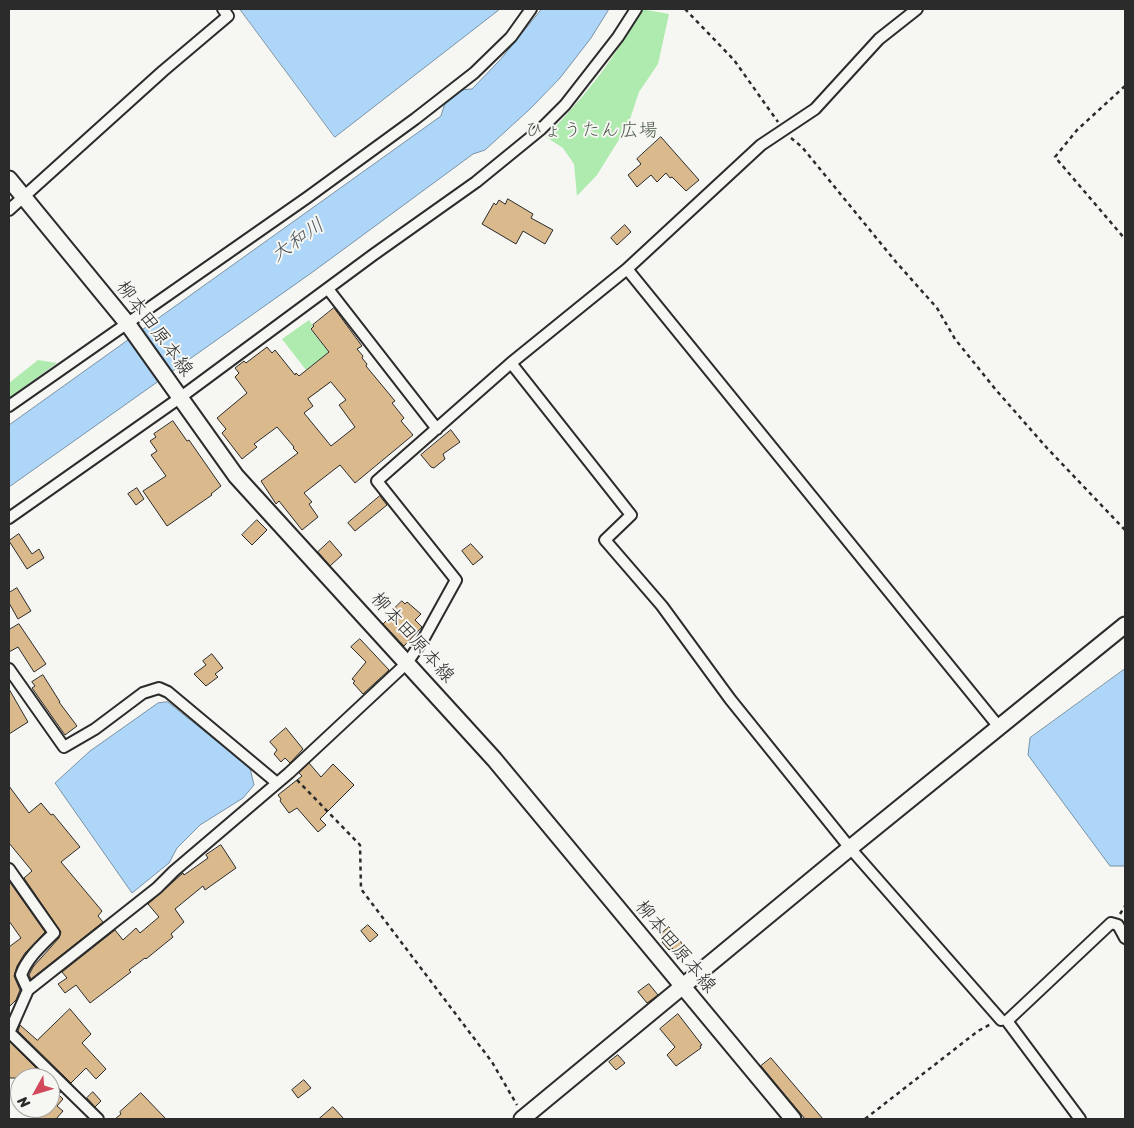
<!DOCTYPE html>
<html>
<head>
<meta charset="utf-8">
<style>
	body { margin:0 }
	#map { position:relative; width:1134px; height:1128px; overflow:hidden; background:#f6f6f2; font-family:Sriracha,sans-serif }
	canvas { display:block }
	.frame { position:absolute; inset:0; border:10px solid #2b2b2b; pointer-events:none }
	.north { position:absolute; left:10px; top:1068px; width:50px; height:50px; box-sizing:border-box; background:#f6f6f2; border:1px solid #a5a5a2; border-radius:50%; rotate:231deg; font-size:14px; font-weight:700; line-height:20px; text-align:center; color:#2b2b2b }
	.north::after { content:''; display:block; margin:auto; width:18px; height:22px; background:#d1495b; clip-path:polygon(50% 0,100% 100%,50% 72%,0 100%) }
</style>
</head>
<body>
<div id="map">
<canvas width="1134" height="1128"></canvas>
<div class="frame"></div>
<div class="north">N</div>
</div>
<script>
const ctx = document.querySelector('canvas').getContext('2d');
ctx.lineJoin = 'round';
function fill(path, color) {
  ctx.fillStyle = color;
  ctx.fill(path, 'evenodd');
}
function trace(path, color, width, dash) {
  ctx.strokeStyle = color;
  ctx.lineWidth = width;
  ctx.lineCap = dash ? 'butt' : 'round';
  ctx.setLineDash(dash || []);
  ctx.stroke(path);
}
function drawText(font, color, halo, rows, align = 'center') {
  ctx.font = font + ' Sriracha,"Klee One",sans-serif';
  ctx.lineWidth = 4;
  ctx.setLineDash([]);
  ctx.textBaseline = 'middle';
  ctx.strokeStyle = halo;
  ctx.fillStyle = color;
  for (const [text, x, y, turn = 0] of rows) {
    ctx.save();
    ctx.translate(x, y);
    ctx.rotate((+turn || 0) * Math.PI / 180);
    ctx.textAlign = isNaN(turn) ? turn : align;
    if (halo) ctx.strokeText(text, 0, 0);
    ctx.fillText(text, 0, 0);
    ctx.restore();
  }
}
fill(new Path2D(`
	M641,9l28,5 -11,50 -19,28 -11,33 -31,50 -20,21 -3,-32 -11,-16 -17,-11c37,-39 71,-80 95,-128z
	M309,320l4,6 -3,3 19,23 -23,18 -24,-31z
	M38,360l19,3 -48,35v-15z`), '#afeaaf');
const water = new Path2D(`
	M240,9h260l-165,128z
	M542,9h67l-18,29 -31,40 -30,31 -45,41 -12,4 -159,117 -305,216v-62l432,-309c6,-21 9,-26 31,-27l28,-29z
	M1125,669v197h-15l-82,-111 2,-17z
	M168,702l82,66 4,17 -11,13 -43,27 -23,23 -8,15 -37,30 -77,-110 35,-32 68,-48z`);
fill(water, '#add6f8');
trace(water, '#7992a6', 1);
const building = new Path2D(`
	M661,137l38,43 -13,11 -14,-14 -2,1 -4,-5 -9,9 -6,-7 -14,12 -9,-12 13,-11 -4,-5z
	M508,199l25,15 -2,4 22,12 -8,14 -22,-13 -7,13 -34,-20 12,-21 2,2 3,-5 6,4z
	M625,225l6,7 -14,13 -6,-7z
	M334,308l28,38 -5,3 6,7 -1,2 5,6 -1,2 29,35 -3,2 12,15 -3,3 12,14 -58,48 -15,-18 -36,28 8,9 -3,2 9,13 -16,13 -23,-29 -3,3 -15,-23 37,-28 -5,-5 1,-1 -17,-20 -23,17 3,3 -15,12 -20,-26 4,-4 -9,-11 30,-25 -12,-16 4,-4 -4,-5 9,-7 2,2 21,-16 5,6 3,-3 20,25 1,-2 3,3 30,-24 -18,-23 3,-3 -1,-1zM331,382l15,18 -7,5 16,22 -24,19 -27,-33 9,-7 -5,-7z
	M173,421l14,20 2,-1 32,46 -10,8 1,1 -45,31 -24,-35 23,-15 -15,-21 6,-4 -7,-10 6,-4 -2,-3z
	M451,430l9,12 -17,12 2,5 -11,9 -3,-1 -10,-12z
	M137,488l7,11 -8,6 -8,-11z
	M380,496l7,9 -32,26 -7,-8z
	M257,520l10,10 -15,15 -10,-10z
	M19,534l13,20 7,-5 5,9 -17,11 -18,-28z
	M330,541l12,14 -12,11 -12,-14z
	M471,544l12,13 -10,8 -11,-14z
	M17,588l14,23 -13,8 -9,-16v-10z
	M402,601l3,3 2,-2 14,12 -6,6 7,7 -18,19 -21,-22 12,-12 -2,-2z
	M19,624l27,40 -12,8 -16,-25 -9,5v-22z
	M360,639l29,31 -26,24 -10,-11 2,-2 -3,-2 14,-17 -15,-15z
	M212,654l11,14 -8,6 3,3 -12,9 -12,-12 12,-9 -3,-4z
	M43,675l17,27h-1l18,24 -12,9 -33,-47 3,-2 -3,-4z
	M9,689l19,33 -19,12z
	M286,728l17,21 -13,14 -5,-5 -4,4 -7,-8 3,-4 -7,-8z
	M309,763l12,14 12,-13 21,21 -34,34 6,6 -8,7 -21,-24 -8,5 -9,-12 1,-2 -3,-4 24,-19 -3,-3z
	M9,786l20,27 12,-10 10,12 2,-1 27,33 -19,15 41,49 -4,5 5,6 -72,57 -2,-4 4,-8 26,-29 2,-6 -37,-54 8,-7 -23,-28z
	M221,845l15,23 -31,22 -2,-4 -28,23 9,13 -13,12 2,3 -27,22 -1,-1 -16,12 2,2 -41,31 -14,-18 -11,8 -7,-9 9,-6 -5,-6 53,-42 8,10 13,-12 4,5 19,-16 -11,-13 35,-31 1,2 24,-17 -2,-3z
	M9,881l36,51 -20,21 -8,13 -3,10 6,14 -4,10 -7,7v-60l12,-9 -12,-17z
	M368,925l10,10 -8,7 -9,-11z
	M669,927l15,19 -8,7 -4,-5 -3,2 -7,-8 3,-3 -4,-5z
	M649,984l9,11 -11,8 -9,-11z
	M70,1009l21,25 -9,9 24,26 -10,10 -10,-11 -15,15 -53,-52 2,-6 17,15z
	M678,1014l24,31 -2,1 1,2 -25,18 -9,-11 8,-8 -15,-18z
	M9,1041l37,37h-37z
	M618,1055l7,8 -9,7 -7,-8z
	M771,1058l52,61h-18l-4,-5 -40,-48z
	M304,1080l7,8 -13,10 -6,-8z
	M50,1082l11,10 -3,2 5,5 -6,7 6,5 -7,8h-24l10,-11h8z
	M93,1092l8,9 -6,6 -8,-9z
	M141,1093l25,26h-51l6,-5 -1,-2z
	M333,1107l11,12h-25z`);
fill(building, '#daba8d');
trace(building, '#2b2b2b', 1);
const street = new Path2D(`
	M9,210l154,-139 65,-55 -5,-7
	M627,269l372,458
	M328,289l109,140
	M511,363l120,152 -26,25 57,66 68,93 120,149 151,172
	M9,406l299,-209 107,-78 59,-46 37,-36 20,-28
	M9,518l172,-121 192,-142 103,-73 65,-53 24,-24 53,-68 18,-28
	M9,669l55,78 31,-18 48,-36 16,-5 9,4 109,91
	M9,869l45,64c-13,13 -27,25 -33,42l7,15
	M9,1032l89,87
	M9,1033l19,-43 129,-102 17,-17 115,-98 118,-110 17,-25 32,-58 -79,-99 134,-118 116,-94 134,-124 54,-36 64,-70 38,-30
	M1080,1119l-73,-98 104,-98 7,2 7,13`);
const secondary = new Path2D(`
	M9,179l118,144 109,153 258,283 299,360
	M522,1119l328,-271 275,-223`);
trace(street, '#2b2b2b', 14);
trace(secondary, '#2b2b2b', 19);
trace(new Path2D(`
	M685,9l49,51 44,62
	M1125,86l-48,44 -22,27 70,82
	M791,138l11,9 94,115 41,46 18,31 41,51 51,58 78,82
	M297,780l63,65 1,44 131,173 25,43
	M1120,914l5,-8
	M865,1119l113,-88 13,-7`), '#2b2b2b', 2.5, [4, 4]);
trace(street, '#f6f6f2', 10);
trace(secondary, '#f6f6f2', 15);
drawText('19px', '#4c5b4c', '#f6f6f2', [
	["ひょうたん広場",591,131]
]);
drawText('19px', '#2b2b2b', '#f6f6f2', [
	["柳本田原本線",154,329,53],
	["柳本田原本線",412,638,48],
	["柳本田原本線",675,947,50]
]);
drawText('italic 20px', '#4c565e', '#f6f6f2', [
	["大和川",298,241,-35]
]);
</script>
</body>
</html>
